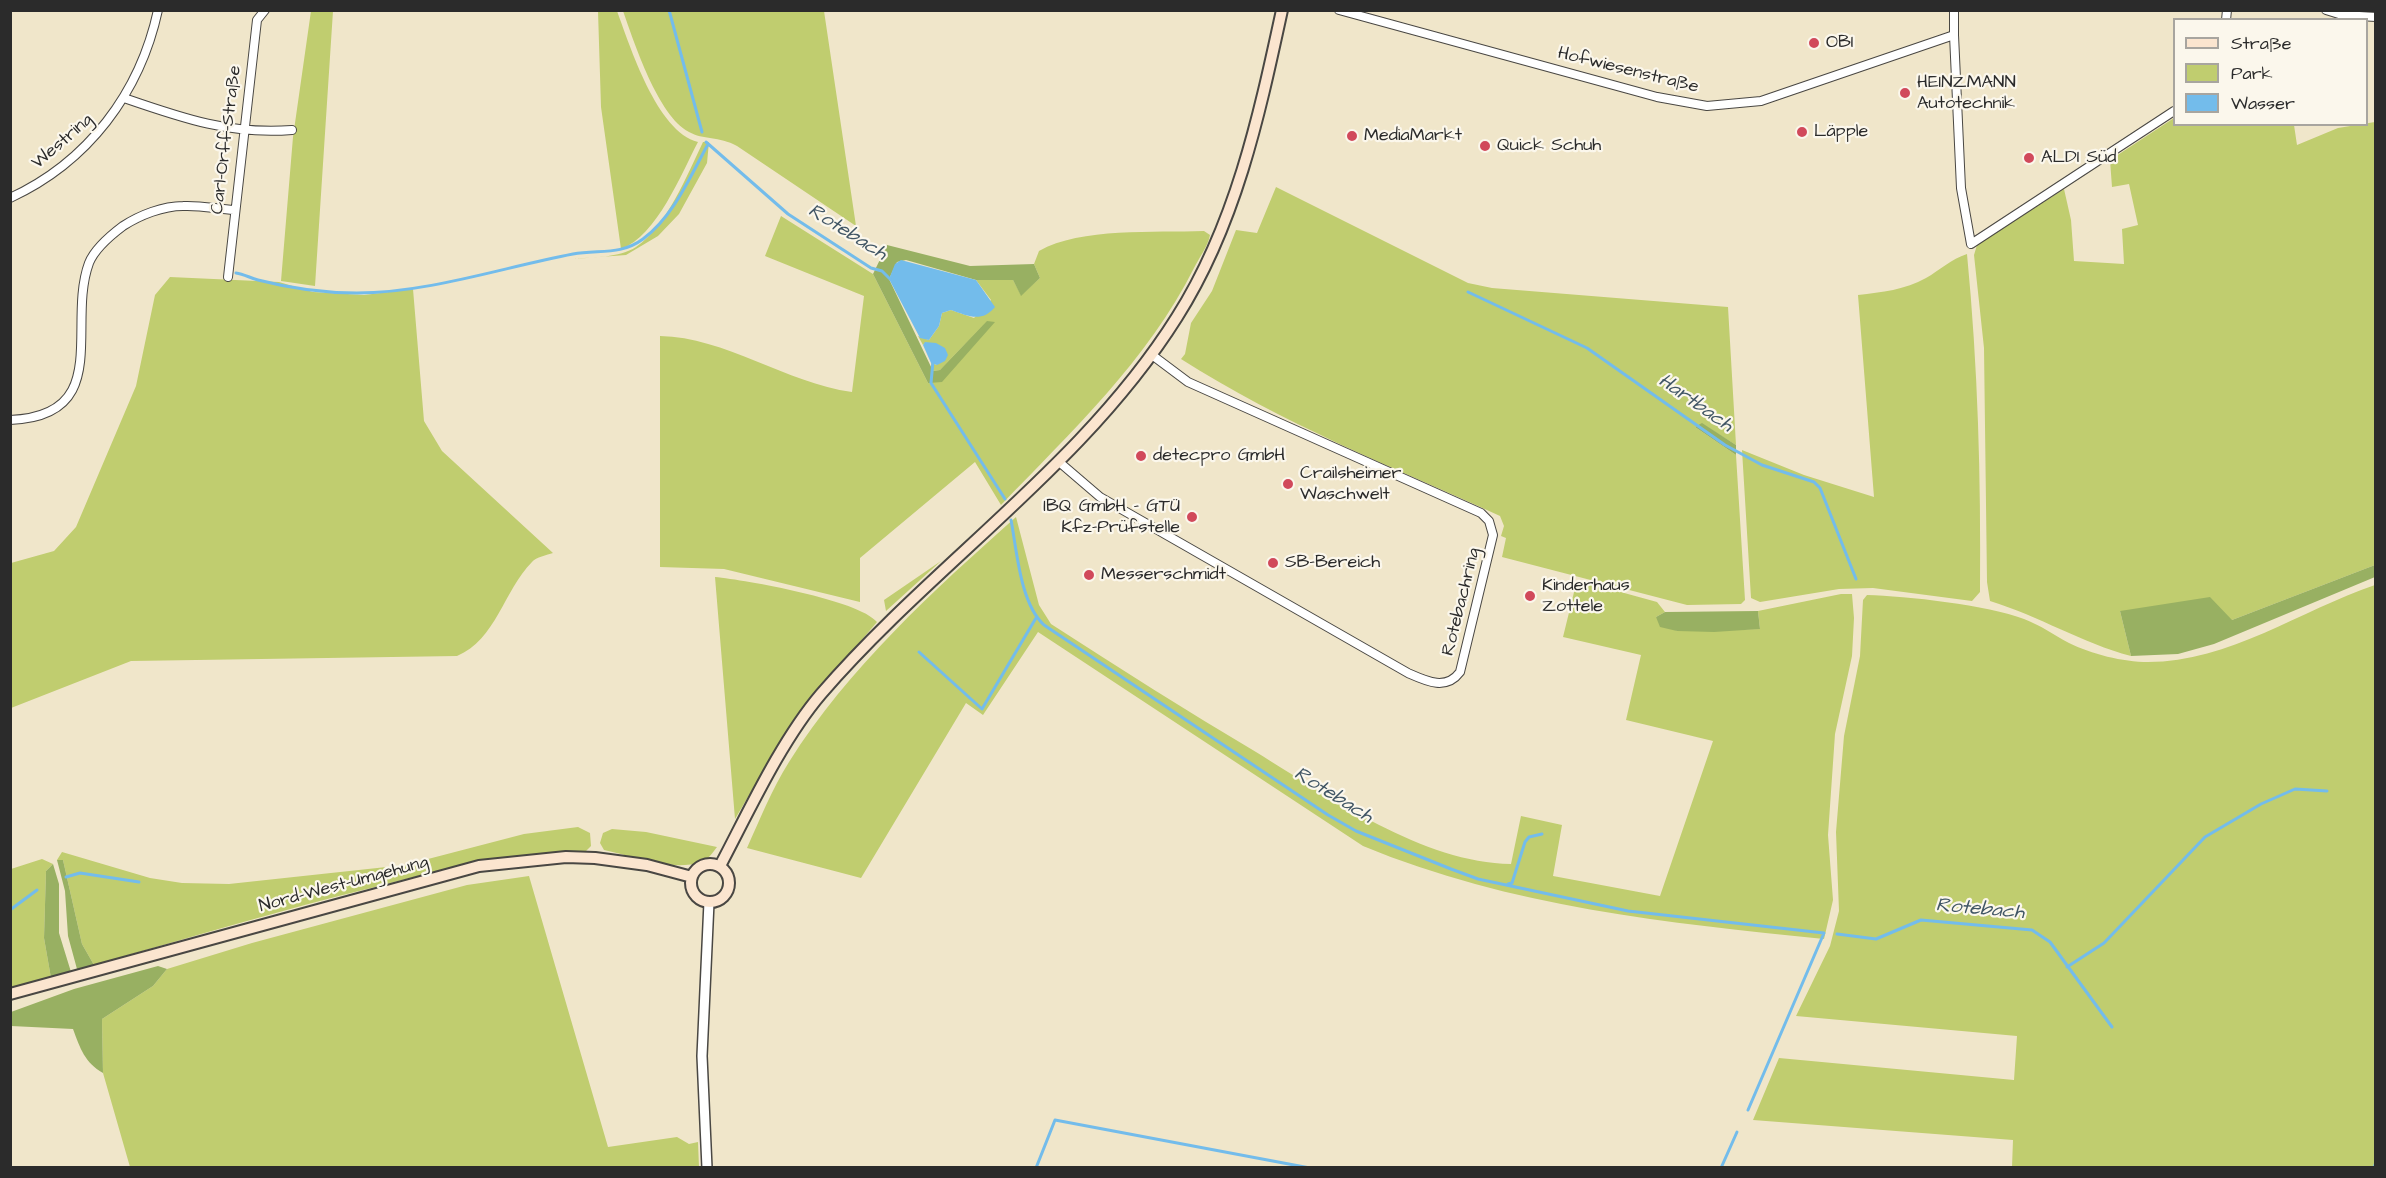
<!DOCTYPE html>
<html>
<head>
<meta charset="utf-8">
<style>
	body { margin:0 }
	#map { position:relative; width:2386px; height:1178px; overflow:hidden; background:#f0e6ca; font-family:"Architects Daughter",sans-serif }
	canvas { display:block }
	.frame { position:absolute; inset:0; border:12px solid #2b2b2b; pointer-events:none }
	.legend { position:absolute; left:2173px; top:18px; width:195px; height:108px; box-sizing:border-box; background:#fbf7ec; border:2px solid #a8a59f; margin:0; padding:8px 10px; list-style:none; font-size:18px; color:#2b2b2b }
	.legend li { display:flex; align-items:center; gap:12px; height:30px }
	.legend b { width:30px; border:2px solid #a8a59f }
</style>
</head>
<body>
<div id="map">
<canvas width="2386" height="1178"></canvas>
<div class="frame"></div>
<ul class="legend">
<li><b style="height:8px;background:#fbe5cf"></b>Straße</li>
<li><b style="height:16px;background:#c0cd6f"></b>Park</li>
<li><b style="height:16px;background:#73bceb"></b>Wasser</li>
</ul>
</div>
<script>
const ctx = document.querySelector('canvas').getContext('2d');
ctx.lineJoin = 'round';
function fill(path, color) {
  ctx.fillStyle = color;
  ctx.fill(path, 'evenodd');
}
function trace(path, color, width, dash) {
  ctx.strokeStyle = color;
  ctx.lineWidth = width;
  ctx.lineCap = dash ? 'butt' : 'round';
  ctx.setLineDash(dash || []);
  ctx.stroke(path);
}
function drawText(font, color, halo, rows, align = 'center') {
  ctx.font = font + ' "Architects Daughter",sans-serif';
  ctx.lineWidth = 4.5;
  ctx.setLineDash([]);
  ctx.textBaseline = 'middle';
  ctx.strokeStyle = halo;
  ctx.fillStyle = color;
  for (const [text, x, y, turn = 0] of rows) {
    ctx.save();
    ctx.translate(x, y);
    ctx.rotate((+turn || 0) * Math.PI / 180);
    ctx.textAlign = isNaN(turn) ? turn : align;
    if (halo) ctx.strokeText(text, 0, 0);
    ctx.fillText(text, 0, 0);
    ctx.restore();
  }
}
fill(new Path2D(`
	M311,11h22l-18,275 -34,-5 12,-144z
	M598,11h19c13,35 40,121 81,131 -17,32 -41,94 -77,107l-20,-142z
	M623,11h201l32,215 -119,-80c-18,-10 -34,-6 -48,-14 -31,-16 -55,-90 -66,-121z
	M2174,118v6l120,1 3,20 41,-17 37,-6v443l-143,55 -112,-9 11,45c-49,-13 -92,-40 -141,-55l-3,-19 -3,-234 -10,-93 3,-10 87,-56 7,31 3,41 50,3 -2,-35 16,-4 -9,-41 -17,3 -2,-27z
	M703,142h6l-2,21 -28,51 -21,22 -32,19 -53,4c20,-2 46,-1 63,-12 31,-21 51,-72 67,-105z
	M1276,187l192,96 24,5 236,19 8,138 -34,-21 -7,3 41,28 9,145 -4,4 -54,1 -185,-48 4,-19 -5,-2 3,-10 -4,-10c-107,-49 -219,-93 -319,-157l4,-5 6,-31 21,-32 24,-61 21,3z
	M781,216l92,58 55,109 59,-62 -47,49 -7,1 -2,-8 6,2 -11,-23 -3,3 -5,-9 11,4 10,-14 3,-13 9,-3 23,8 17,-18 -15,-20h37l8,15 19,-17 -6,-14 5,-13c42,-24 116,-18 165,-20l6,4c-2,11 -11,23 -16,33 -46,92 -123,164 -193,237l-26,-43 -115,96v44l-136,-33 -64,-2v-231c65,1 126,47 192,56l12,-96 -99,-40z
	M1967,254c11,114 14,223 13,338l-8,9 -99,-13 -34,1 -79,13 -9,-4 -9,-148 62,25 70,22 -16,-202c24,-3 47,-5 68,-17 14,-8 25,-19 41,-24z
	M170,277l109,5 34,10 51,3 49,-6 11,132 18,30 111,102c-6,2 -17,4 -21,9 -28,28 -36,78 -75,94l-326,5 -120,47v-145l43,-12 22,-24 60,-141 19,-91z
	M1016,517l23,88 12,19c68,44 136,87 205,128 73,45 168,111 255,112l10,-48 41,9 -9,51 107,20 53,-155 -87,-21 15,-65 -78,-18 14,-57 80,22 8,10 -9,5 21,14 83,-2 -2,-18 83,-17h11l2,24 -2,38 -17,78 -7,101 5,65 -9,39c-156,-16 -314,-32 -461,-93l-325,-214 -55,83 -17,-12 -105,175 -114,-30c13,-29 25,-59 42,-86 59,-94 145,-172 227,-245z
	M941,561l-55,50 -2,-11z
	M715,577c31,3 144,23 162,45l-64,75 -48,71 -30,51z
	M2375,585v582h-363l1,-27 -260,-20 26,-62 235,22 3,-44 -221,-20 34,-70 9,-35 -3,-79 8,-96 16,-80 3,-56 4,-5c39,1 121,10 157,24 16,6 30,16 45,24 22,11 54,19 79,19 81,0 153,-52 227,-77z
	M578,827l12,6 1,13 -6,6c-75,0 -137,16 -210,35 -94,23 -187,51 -281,78l-12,-21 -19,-84h-6l5,-8 88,26 32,5 47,1 176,-19 119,-31z
	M612,829l34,3 71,15c-4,5 -9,13 -16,15 -30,10 -68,-6 -97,-12l-4,-7 3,-10z
	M42,859l11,5 -7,7 -2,67 7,40 -40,10v-119z
	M529,876l79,271 69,-10 12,7 9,-2 1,25h-569l-27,-94 -1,-54 51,-33 14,-17 85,-26 215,-58z`), '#c0cd6f');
fill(new Path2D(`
	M887,245l83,21 64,-2 6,14 -19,18 -8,-16h-37l-70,-20 -9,2 -8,17 44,92 7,-1 47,-49 8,1 -53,60 -14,1 -55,-109z
	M1702,423l34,22v10l-41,-28z
	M2375,565v12l-161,67 -36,10 -47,2 -11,-45 90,-14 22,23z
	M1758,611l2,18 -46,3 -37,-1 -17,-4 -4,-10 9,-5z
	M57,860h6l19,84 12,21 -17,4 -9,-33 -3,-45z
	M53,864l6,20v49l12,39 -20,6 -7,-40 2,-67z
	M158,966l9,3 -14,17 -51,33 1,54c-18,-10 -23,-25 -30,-44l-62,-3v-14l63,-23z`), '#98b062');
fill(new Path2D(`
	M901,260l75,20 19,27c-13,16 -27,9 -44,3l-9,3 -3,13 -10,14 -9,-2 -31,-59 6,-15z
	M925,342l11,1 9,5 3,7 -3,6 -8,4 -6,-2 -8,-18z`), '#73bceb');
trace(new Path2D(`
	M669,10l33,122
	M706,142l82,72 83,54 11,3 8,8
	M236,273c8,1 14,5 22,7 31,8 67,13 99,13 71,0 147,-26 216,-39 25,-5 47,2 70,-15 30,-22 47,-62 64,-93
	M1468,292l119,56 138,97 37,20 52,17 6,6 36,91
	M933,361l-2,22 74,116
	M1011,520c6,31 9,83 33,105l284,190 28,16 95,38 27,10 150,32 196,22 -76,177
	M919,652l63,57 54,-91
	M66,877l14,-4 59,9
	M1508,884l4,-1 13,-41 4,-5 13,-3
	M10,910l27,-20
	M1837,934l39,5 45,-19 111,10 18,12 62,85
	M2067,967l37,-24 101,-106 56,-33 34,-15 32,2
	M1036,1168l19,-48 255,48
	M1721,1168l16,-36
	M2374,1168l2,-6`), '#73bceb', 3);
const minor = new Path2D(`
	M1339,10l318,87 50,9 54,-5 193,-66v-25
	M2326,10l16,5 34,2
	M2226,20l1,-10
	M1954,35l7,153 10,56 203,-133
	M124,98c58,20 106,37 168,32
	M10,198c78,-36 130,-105 148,-188
	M228,277l29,-257 8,-10
	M10,420c104,-4 56,-95 79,-157 6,-15 22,-28 34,-37 17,-11 40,-20 60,-20 17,-1 34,3 51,4
	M1058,461l42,36 308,176c18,8 38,18 52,-1l33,-137 -4,-14 -8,-8 -293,-131 -36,-27`);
const tertiary = new Path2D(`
	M707,1168l-5,-112 7,-154`);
const secondary = new Path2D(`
	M691 883a19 19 0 1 1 38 0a19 19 0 1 1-38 0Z
	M720,866c29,-55 61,-125 101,-172 113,-131 263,-229 356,-377 59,-93 82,-201 105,-307
	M10,994l469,-128 87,-9 29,1 52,7 45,12`);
trace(minor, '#494743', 10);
trace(tertiary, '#494743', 12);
trace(secondary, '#494743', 14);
trace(minor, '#fff', 8);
trace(tertiary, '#fff', 9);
trace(secondary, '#fbe5cf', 10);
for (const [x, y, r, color] of [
	[1814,43,6,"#d1495b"],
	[1905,93,6,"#d1495b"],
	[1802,132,6,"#d1495b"],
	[1352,136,6,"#d1495b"],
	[1485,146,6,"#d1495b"],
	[2029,158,6,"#d1495b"],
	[1141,456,6,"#d1495b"],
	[1288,484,6,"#d1495b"],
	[1192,517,6,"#d1495b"],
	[1273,563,6,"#d1495b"],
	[1089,575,6,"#d1495b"],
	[1530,596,6,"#d1495b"]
]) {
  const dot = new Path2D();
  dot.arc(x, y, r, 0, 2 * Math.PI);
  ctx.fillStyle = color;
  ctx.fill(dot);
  trace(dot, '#fbf7ec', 2);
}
drawText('18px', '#2b2b2b', '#fbf7ec', [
	["OBI",1826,43],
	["HEINZMANN",1917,83],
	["Autotechnik",1917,104],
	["Läpple",1814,132],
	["MediaMarkt",1364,136],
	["Quick Schuh",1497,146],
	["ALDI Süd",2041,158],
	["detecpro GmbH",1153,456],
	["Crailsheimer",1300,474],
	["Waschwelt",1300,495],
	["IBQ GmbH - GTÜ",1180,507,"right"],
	["Kfz-Prüfstelle",1180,528,"right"],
	["SB-Bereich",1285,563],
	["Messerschmidt",1101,575],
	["Kinderhaus",1542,586],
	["Zottele",1542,607]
], 'left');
drawText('18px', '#2b2b2b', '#fbf7ec', [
	["Hofwiesenstraße",1628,71,14],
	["Carl-Orff-Straße",227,140,-83],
	["Westring",63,142,-41],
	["Rotebachring",1462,602,-76],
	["Nord-West-Umgehung",344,885,-15]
]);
drawText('italic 20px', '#415665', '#fbf7ec', [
	["Rotebach",847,233,32],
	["Hartbach",1695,404,35],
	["Rotebach",1333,796,32],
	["Rotebach",1980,910,5]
]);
</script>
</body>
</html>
